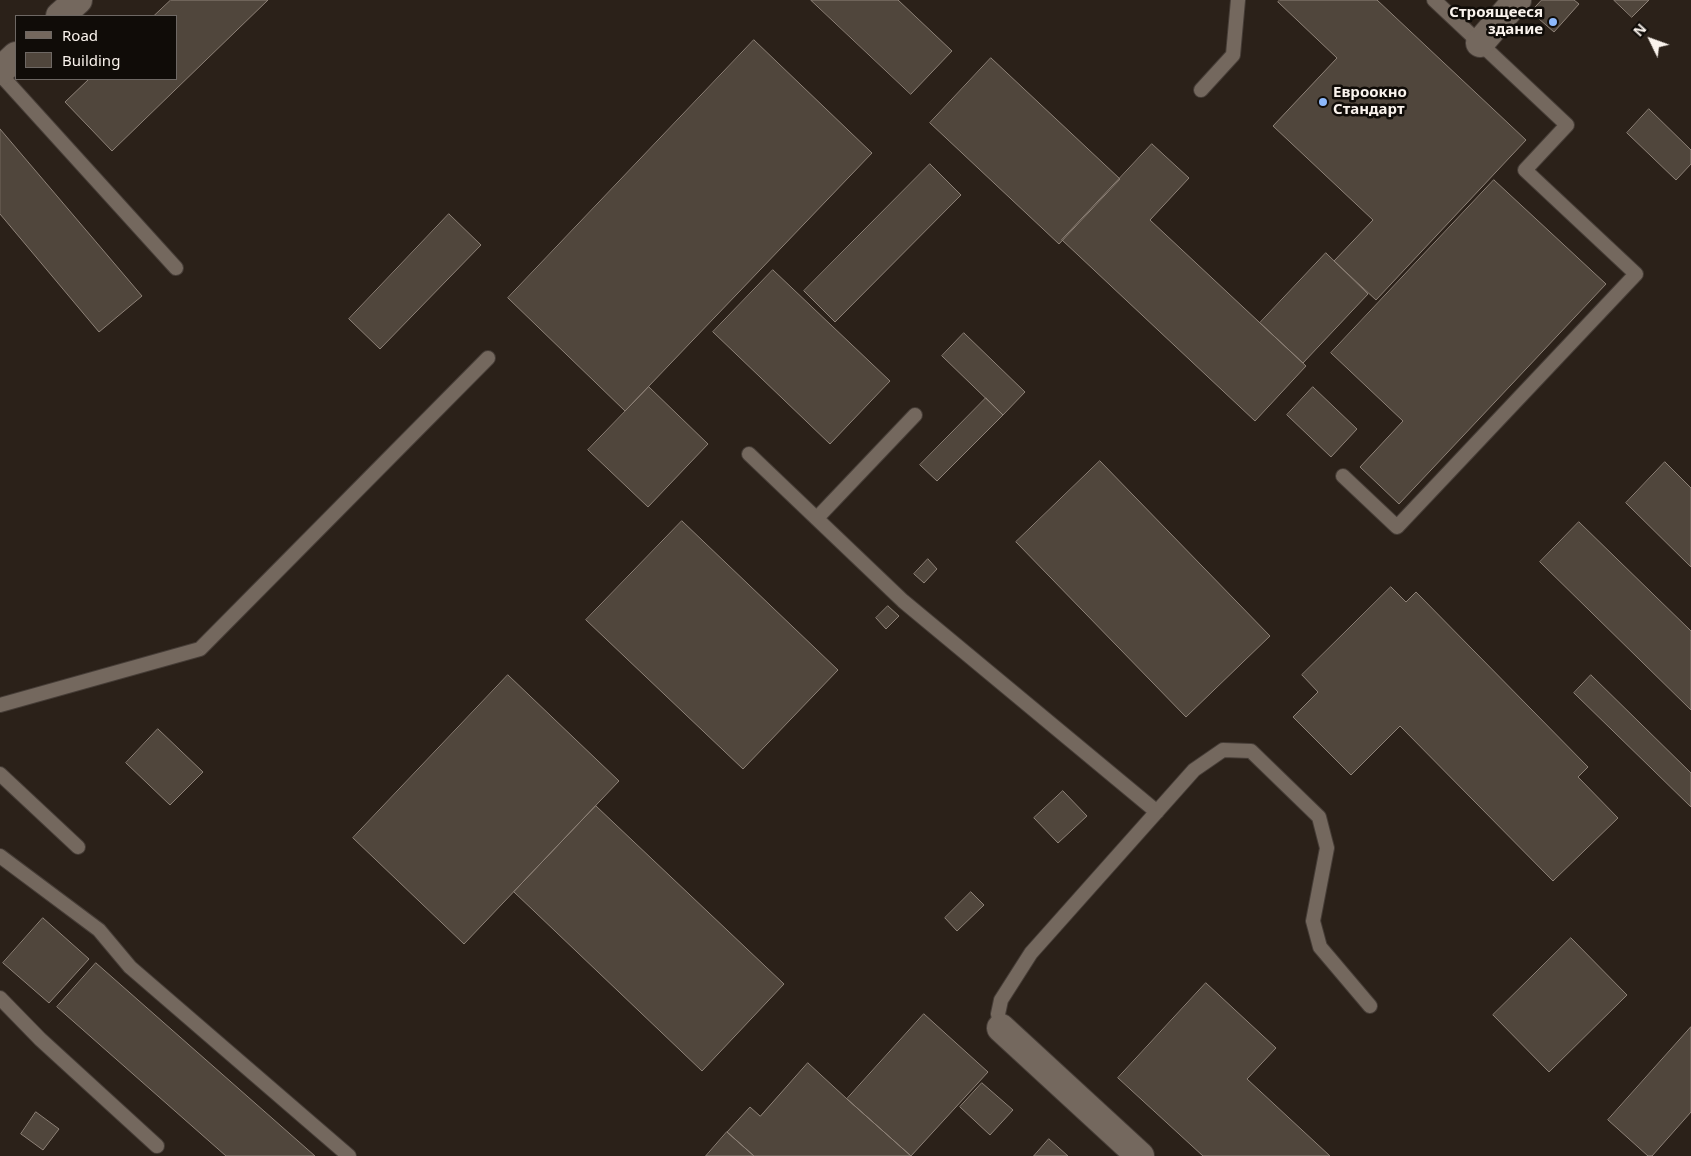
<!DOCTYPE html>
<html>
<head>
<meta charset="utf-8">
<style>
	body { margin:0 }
	#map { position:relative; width:1691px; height:1156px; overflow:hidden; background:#2b2119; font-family:"Noto Sans",sans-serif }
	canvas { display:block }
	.legend { position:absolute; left:15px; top:15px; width:162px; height:65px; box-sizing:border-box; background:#100c08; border:1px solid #6e6864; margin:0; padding:6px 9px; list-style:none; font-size:15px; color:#faf3ed }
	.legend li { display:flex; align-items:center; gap:10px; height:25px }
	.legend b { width:25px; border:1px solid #6e6864 }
	.north { position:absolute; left:1626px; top:15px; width:50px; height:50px; -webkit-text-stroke:4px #100c08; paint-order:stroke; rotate:312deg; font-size:14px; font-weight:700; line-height:20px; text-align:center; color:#faf3ed }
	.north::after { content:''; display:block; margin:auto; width:18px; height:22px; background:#faf3ed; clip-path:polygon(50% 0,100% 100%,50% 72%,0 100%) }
</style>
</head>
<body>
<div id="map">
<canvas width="1691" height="1156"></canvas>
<ul class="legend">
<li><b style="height:6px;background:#74685e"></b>Road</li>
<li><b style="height:14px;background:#50463c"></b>Building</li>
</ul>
<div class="north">N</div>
</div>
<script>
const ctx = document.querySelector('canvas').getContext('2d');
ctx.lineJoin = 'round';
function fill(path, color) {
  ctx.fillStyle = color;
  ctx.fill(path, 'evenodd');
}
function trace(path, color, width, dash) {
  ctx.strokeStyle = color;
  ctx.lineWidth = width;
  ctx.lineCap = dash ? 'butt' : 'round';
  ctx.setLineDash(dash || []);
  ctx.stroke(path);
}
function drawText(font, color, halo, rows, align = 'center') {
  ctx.font = font + ' "Noto Sans",sans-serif';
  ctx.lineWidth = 5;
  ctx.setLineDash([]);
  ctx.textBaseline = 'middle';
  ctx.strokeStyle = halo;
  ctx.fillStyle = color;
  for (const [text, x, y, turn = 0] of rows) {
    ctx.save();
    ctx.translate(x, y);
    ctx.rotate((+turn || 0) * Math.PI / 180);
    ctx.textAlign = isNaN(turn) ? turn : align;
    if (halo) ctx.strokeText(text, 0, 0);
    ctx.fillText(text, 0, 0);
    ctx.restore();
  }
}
const building = new Path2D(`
	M171,0h97l-156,151 -47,-49 24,-23h87v-63h-22z
	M811,0h87l54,51 -41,43z
	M1280,0h97l149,140 -150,160 -42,-39 39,-41 -100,-94 64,-68 -59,-56z
	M1542,0h32l5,4 -25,28 -23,-20z
	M1614,0h35l-17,17z
	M754,40l118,113 -247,258 -117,-113z
	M991,58l129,121 -61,65 -129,-121z
	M1649,109l42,41v14l-15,16 -49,-47z
	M0,129l142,167 -43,36 -99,-118z
	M1152,144l37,34 -39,42 156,146 -51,55 -193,-181z
	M930,164l31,31 -126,127 -31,-31z
	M1494,180l112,104 -207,220 -39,-37 43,-46 -72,-68z
	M449,214l32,31 -101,104 -31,-30z
	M1326,253l42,41 -65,69 -43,-40z
	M773,270l117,111 -60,63 -117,-112z
	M964,333l61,59 -22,23 -61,-59z
	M649,387l59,57 -60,63 -60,-57z
	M1313,387l44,42 -26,28 -44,-42z
	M986,398l17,17 -66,66 -17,-16z
	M1100,461l170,175 -84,81 -170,-175z
	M1665,462l26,26v79l-65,-64z
	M682,521l156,149 -95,99 -157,-149z
	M1579,522l112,109v79l-151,-148z
	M928,559l9,10 -13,14 -10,-9z
	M1391,587l15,15 10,-10 172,175 -10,10 40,41 -65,63 -153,-155 -49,49 -58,-58 25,-25 -16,-17z
	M888,606l11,10 -13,13 -10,-11z
	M508,675l111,106 -155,163 -111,-106z
	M1591,675l100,98v34l-117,-114z
	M158,729l45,43 -33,33 -44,-42z
	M1063,791l24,25 -29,27 -24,-25z
	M596,806l188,178 -82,87 -188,-179z
	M971,892l13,13 -27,26 -12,-13z
	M43,918l46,41 -40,44 -46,-40z
	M1571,938l56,57 -78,77 -56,-57z
	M96,963l219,193h-89l-169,-149z
	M1206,983l70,65 -29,31 83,77h-127l-85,-78z
	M924,1014l64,58 -77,84 -64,-57z
	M1691,1027v85l-39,44h-4l-40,-36z
	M808,1063l39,36 64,57h-157l-27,-24 23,-25 10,9z
	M982,1083l31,27 -23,25 -30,-28z
	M36,1112l23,17 -16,21 -22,-16z
	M727,1132l27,24h-48z
	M1049,1139l19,17h-34z`);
fill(building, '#50463c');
trace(building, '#8e8278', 1);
const service = new Path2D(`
	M0,74l176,194
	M1201,90l32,-35 5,-55
	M749,454l154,147 254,211
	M1343,476l54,51 239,-253 -111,-104 42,-45 -133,-125
	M817,518l98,-103
	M0,705l200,-56 288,-291
	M0,774l78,73
	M0,856l99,74 31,37 219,189
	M0,998l40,41 117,107
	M1001,1028l-3,-14 3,-14 30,-47 163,-183 29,-20 28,1 68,66 8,31 -14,73 7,26 50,59`);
const minor = new Path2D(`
	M60,16l18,-16
	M1480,43l37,-43
	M0,71l16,-15
	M1001,1028l139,128`);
trace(service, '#463d37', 16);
trace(minor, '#463d37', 30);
trace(service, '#74685e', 14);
trace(minor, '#74685e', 28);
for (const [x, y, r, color] of [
	[1553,22,5,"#8db9fc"],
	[1323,102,5,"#8db9fc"]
]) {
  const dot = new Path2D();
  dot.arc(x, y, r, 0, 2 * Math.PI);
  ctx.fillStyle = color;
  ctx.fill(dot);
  trace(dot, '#100c08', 2);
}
drawText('bold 15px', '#faf3ed', '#100c08', [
	["Строящееся",1543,13],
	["здание",1543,30],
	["Евроокно",1333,93,"left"],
	["Стандарт",1333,110,"left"]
], 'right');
</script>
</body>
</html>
